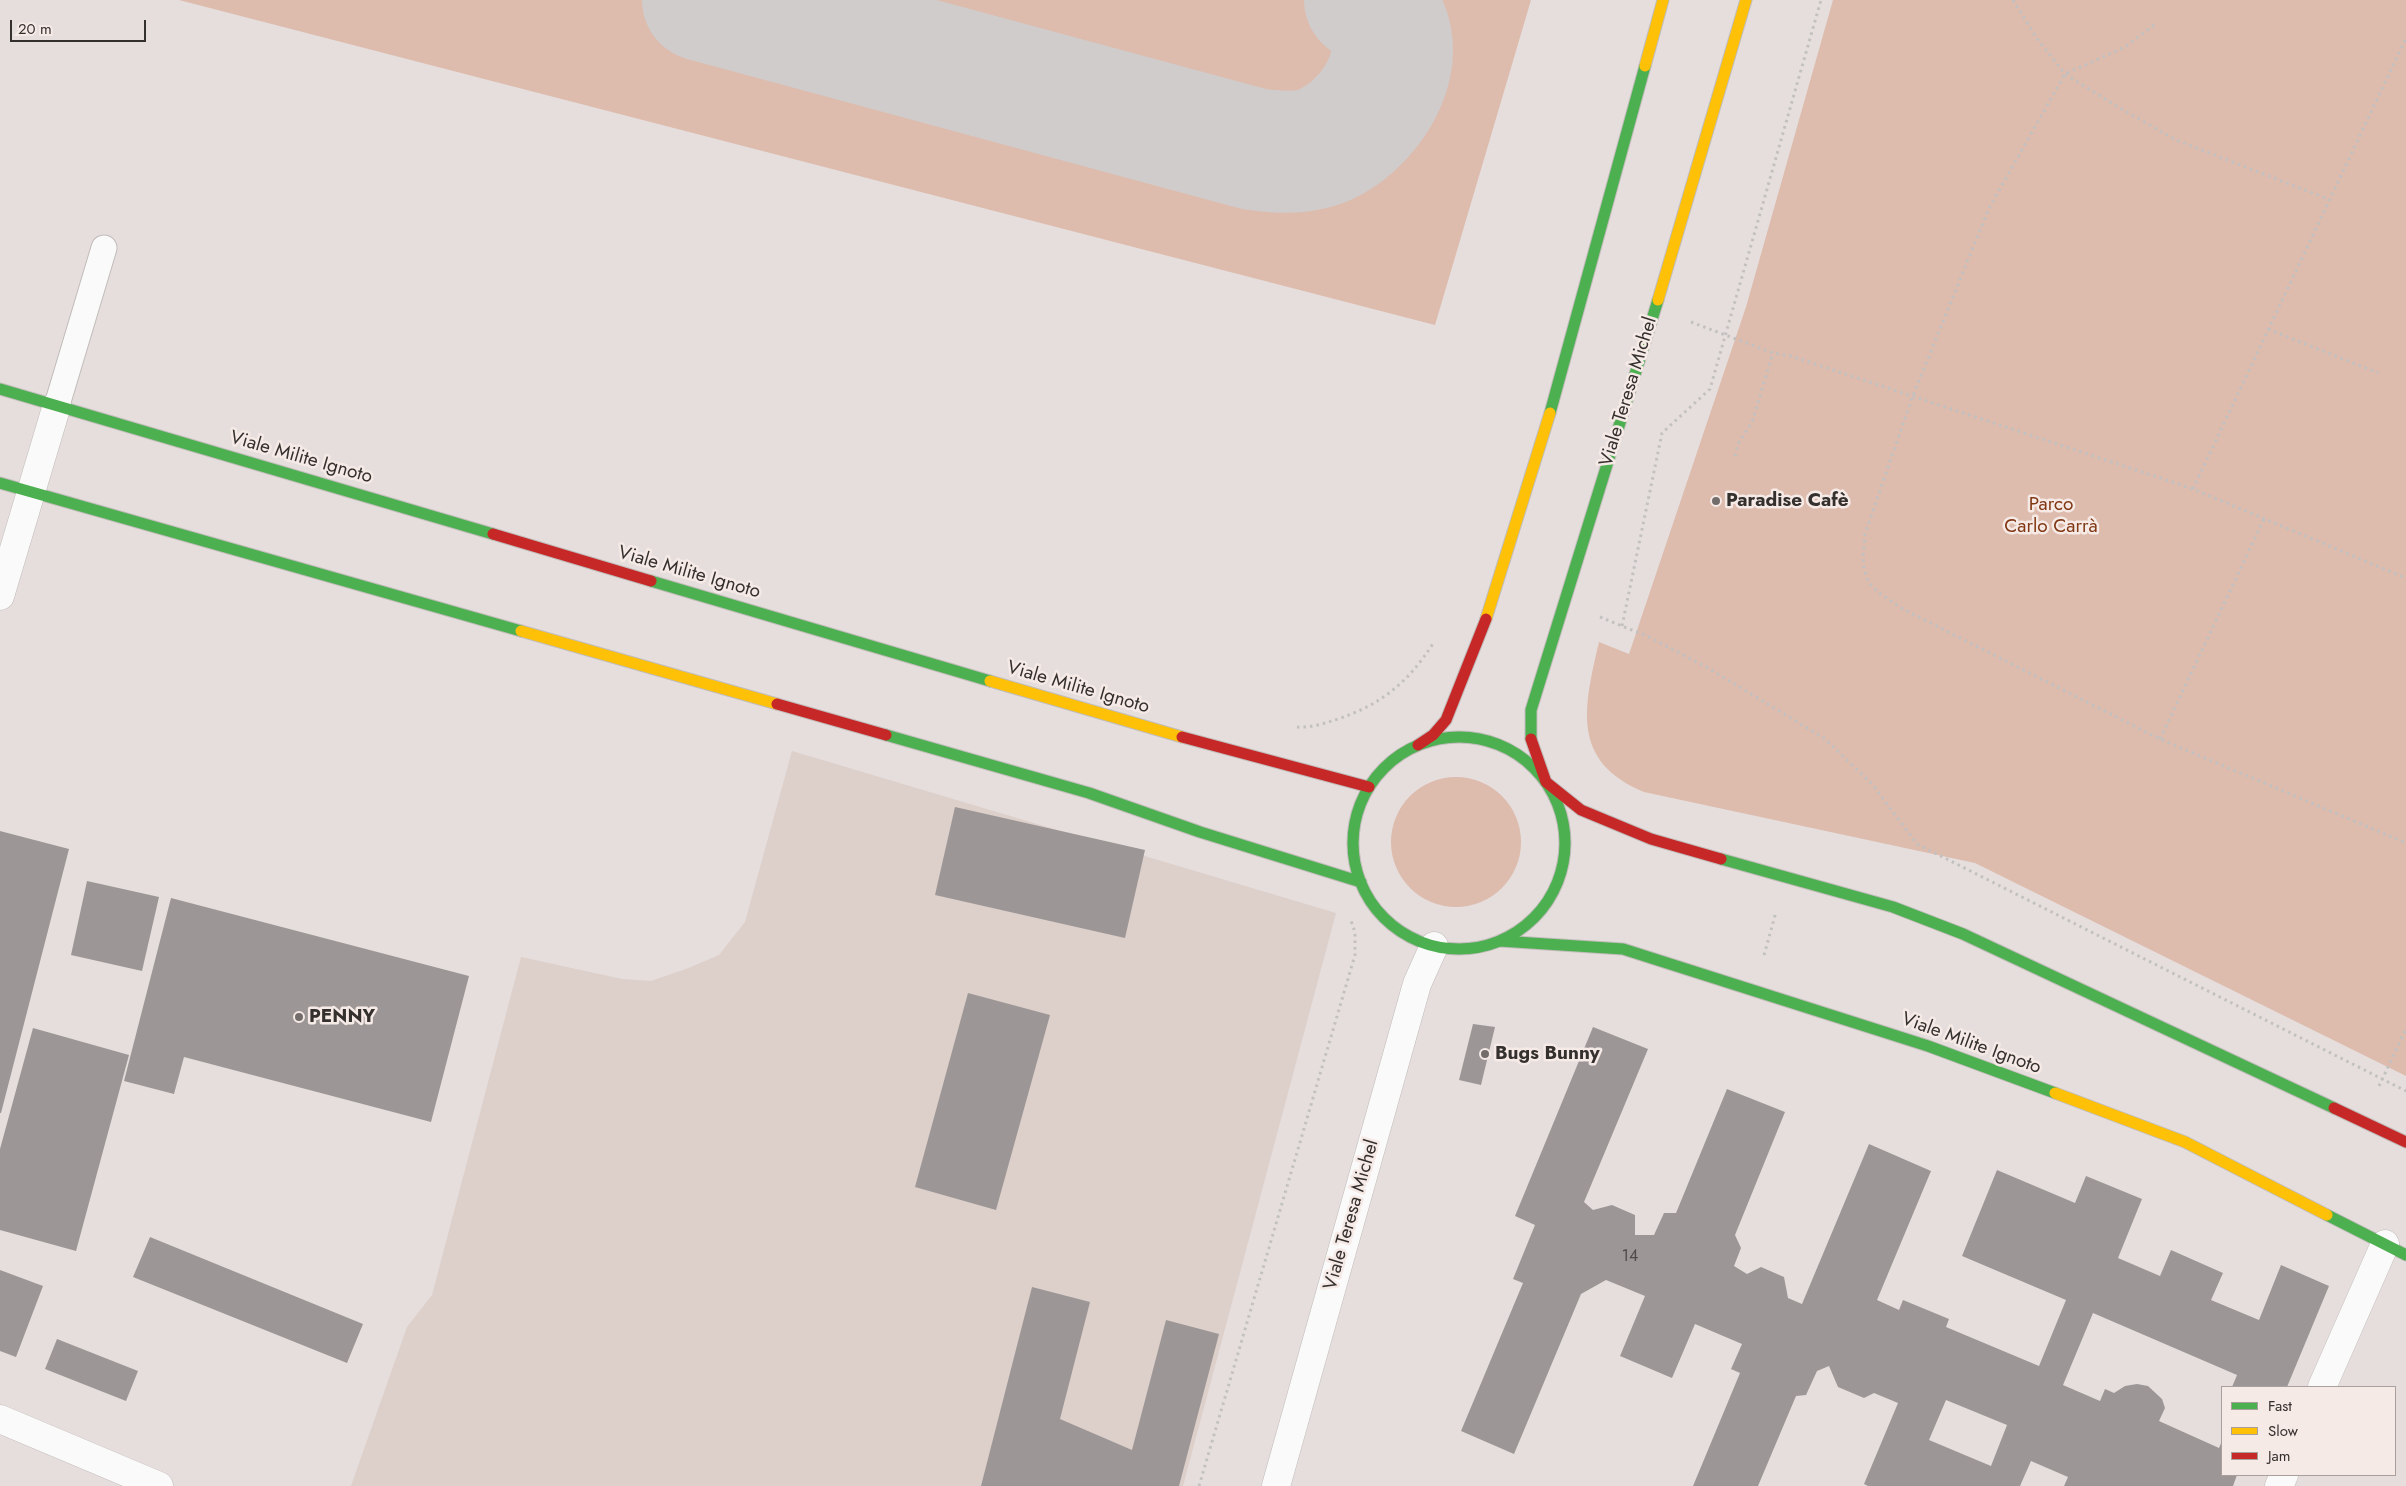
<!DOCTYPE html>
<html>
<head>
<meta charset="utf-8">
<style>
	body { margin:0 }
	#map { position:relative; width:2406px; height:1486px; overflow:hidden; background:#e5dedc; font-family:Jost,sans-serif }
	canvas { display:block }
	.legend { position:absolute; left:2221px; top:1386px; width:175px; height:90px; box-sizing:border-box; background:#f6eae6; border:1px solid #a8a09c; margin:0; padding:6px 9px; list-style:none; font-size:15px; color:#34302e }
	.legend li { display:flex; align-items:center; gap:10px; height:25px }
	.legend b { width:25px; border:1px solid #a8a09c }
	.scale { position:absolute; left:10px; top:20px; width:136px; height:22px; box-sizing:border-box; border:2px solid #34302e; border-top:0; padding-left:6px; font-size:15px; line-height:18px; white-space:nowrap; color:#34302e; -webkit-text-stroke:4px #f6eae6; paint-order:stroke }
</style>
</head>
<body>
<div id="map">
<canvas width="2406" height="1486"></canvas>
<ul class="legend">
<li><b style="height:6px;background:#4caf50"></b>Fast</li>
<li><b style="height:6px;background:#ffc107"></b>Slow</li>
<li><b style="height:6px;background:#c62828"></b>Jam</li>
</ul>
<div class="scale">20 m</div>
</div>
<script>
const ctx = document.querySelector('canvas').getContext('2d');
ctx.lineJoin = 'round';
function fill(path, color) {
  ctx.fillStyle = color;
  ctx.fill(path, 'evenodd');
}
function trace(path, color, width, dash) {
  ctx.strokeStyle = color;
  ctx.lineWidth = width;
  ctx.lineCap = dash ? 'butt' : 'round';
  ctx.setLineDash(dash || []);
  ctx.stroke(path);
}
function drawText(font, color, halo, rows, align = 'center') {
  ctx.font = font + ' Jost,sans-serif';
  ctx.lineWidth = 5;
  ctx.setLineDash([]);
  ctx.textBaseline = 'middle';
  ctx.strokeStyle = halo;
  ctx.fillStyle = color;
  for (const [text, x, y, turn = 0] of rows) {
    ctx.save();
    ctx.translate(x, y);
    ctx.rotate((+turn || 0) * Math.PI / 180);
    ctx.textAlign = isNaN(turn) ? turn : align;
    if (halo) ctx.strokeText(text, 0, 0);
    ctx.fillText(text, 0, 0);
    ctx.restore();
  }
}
fill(new Path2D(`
	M792,751l544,162 -153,573h-832l56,-159 25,-32 89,-338 101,22 29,2 35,-12 33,-14 26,-33z`), '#ddcfca');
fill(new Path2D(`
	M179,0h1352l-96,325z
	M1833,0h573v1076l-431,-213 -331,-71c-74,-31 -60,-85 -45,-150l30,12 117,-347z
	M1391 842a65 65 0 1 1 130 0a65 65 0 1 1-130 0Z`), '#ddbbad');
trace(new Path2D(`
	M703,0l551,149c21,3 44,5 65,-2 55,-20 106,-105 46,-147`), '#d0cccb', 122);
fill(new Path2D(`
	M955,807l190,43 -20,88 -190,-43z
	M0,831l69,18 -68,264h-1z
	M87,881l72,16 -17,74 -71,-16z
	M171,898l298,78 -38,146 -247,-65 -10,37 -50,-13z
	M968,993l82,22 -54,195 -81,-23z
	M1473,1024l22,3 -14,58 -22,-5z
	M1593,1027l55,22 -64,153 9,8 19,-5 23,10v20h19l10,-22h12l51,-124 58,23 -50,123 6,13 -7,18 13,8 14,-7 23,10 4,21 14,6 67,-160 62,27 -54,129 22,10 4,-10 46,19 -3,8 93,39 27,-66 -104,-44 35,-86 78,33 11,-27 56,23 -24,59 42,18 11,-26 52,23 -12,27 48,20 22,-55 48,21 -42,101h-55l5,-12 -144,-62 -30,72 37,16 5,-12 9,4 11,-7 12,-2 11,2 14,13 3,9 -6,13 60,27 3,-7v34h15l-4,11h-169l4,-9 -37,-16 -11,25h-152l-4,-2 34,-81 -24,-10 -10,5 -26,-11 -9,-21 -12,5 -11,24 -10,1 -38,90h-65l47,-113 -9,-4 11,-25 -47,-20 -23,54 -52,-22 25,-60 -39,-16 -25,14 -67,160 -53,-23 62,-148 -10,-4 22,-54 -20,-9zM1946,1400l61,25 -16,41 -62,-26z
	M33,1028l96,27 -53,196 -76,-21v-81z
	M150,1237l213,87 -16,39 -214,-86z
	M0,1270l43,16 -27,71 -16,-6z
	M1032,1287l58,15 -30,117 72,31 34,-130 53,14 -40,152h-198z
	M57,1339l81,32 -12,30 -81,-32z`), '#9c9796');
const lane = new Path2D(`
	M57,405l47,-157`);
const street = new Path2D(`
	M0,596l57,-191
	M2322,1387l63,-143
	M0,1419l159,67
	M1276,1486l141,-502 17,-38
	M2279,1486l5,-11`);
const fast = new Path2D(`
	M0,389l493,145
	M1550,413l95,-347
	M0,483l521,148
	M651,581l339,100
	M886,735l203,58 111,39 161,50
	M1353 843a106 106 0 1 1 212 0a106 106 0 1 1-212 0Z
	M1531,739v-29l127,-410
	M1721,859l172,48 70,27 371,174
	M1500,941l123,8 305,97 127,47
	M2327,1215l79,40`);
const slow = new Path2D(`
	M1645,66l18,-66
	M1658,300l88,-300
	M1486,619l64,-206
	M521,631l256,73
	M990,681l192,56
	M2055,1093l130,49 142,73`);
const jam = new Path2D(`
	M493,534l158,47
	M777,704l109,31
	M1182,737l187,50
	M1531,739l15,43 35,28 70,29 70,20
	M1418,745l15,-10 13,-15 40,-101
	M2334,1108l72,34`);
trace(lane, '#c1bcba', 27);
trace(street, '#c1bcba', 29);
trace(fast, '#c1bcba', 13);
trace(slow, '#c1bcba', 13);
trace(jam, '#c1bcba', 13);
trace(new Path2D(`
	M2013,0l25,40 27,34 48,30 63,36 152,59
	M2154,25l-29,22 -60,27 -76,134 -77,190 -47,136 -2,24 1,11 5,14 10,10 24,16 257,130 246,104
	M1691,322l82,31 18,3 402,133 213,89
	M2268,329l110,44
	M1735,456l3,-12 14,-22 21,-69
	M2193,489l213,-451
	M1600,617l49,20 59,31 116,70 48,46 45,60 489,247
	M1622,626l40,-193 48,-44 111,-389
	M1297,727c12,1 26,-3 38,-7 46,-15 73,-37 99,-78
	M2160,739l104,-220
	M1764,955l12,-43
	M2379,1086l27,-57
	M1199,1486l156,-531v-23l-5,-14`), '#c2c1c0', 3, [2.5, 4]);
trace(lane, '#fbfafa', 25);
trace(street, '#fbfafa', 28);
trace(fast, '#4caf50', 11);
trace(slow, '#ffc107', 11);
trace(jam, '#c62828', 11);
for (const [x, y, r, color] of [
	[1716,501,5,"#726d6b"],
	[299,1017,5,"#726d6b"],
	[1485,1054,5,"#726d6b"]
]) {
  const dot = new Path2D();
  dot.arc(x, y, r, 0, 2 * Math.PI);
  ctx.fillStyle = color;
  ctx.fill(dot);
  trace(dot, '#f6eae6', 2);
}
drawText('16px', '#4e4a48', null, [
	["14",1630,1257]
]);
drawText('19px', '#34302e', '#f6eae6', [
	["Viale Teresa Michel",1629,392,-73],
	["Viale Milite Ignoto",301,458,16],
	["Viale Milite Ignoto",689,573,16],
	["Viale Milite Ignoto",1078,688,16],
	["Viale Milite Ignoto",1971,1044,20],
	["Viale Teresa Michel",1352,1215,-74]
]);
drawText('bold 19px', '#34302e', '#f6eae6', [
	["Paradise Cafè",1726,501],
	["PENNY",309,1017],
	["Bugs Bunny",1495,1054]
], 'left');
drawText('19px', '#813713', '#f6eae6', [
	["Parco",2051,505],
	["Carlo Carrà",2051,527]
]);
</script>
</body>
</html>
